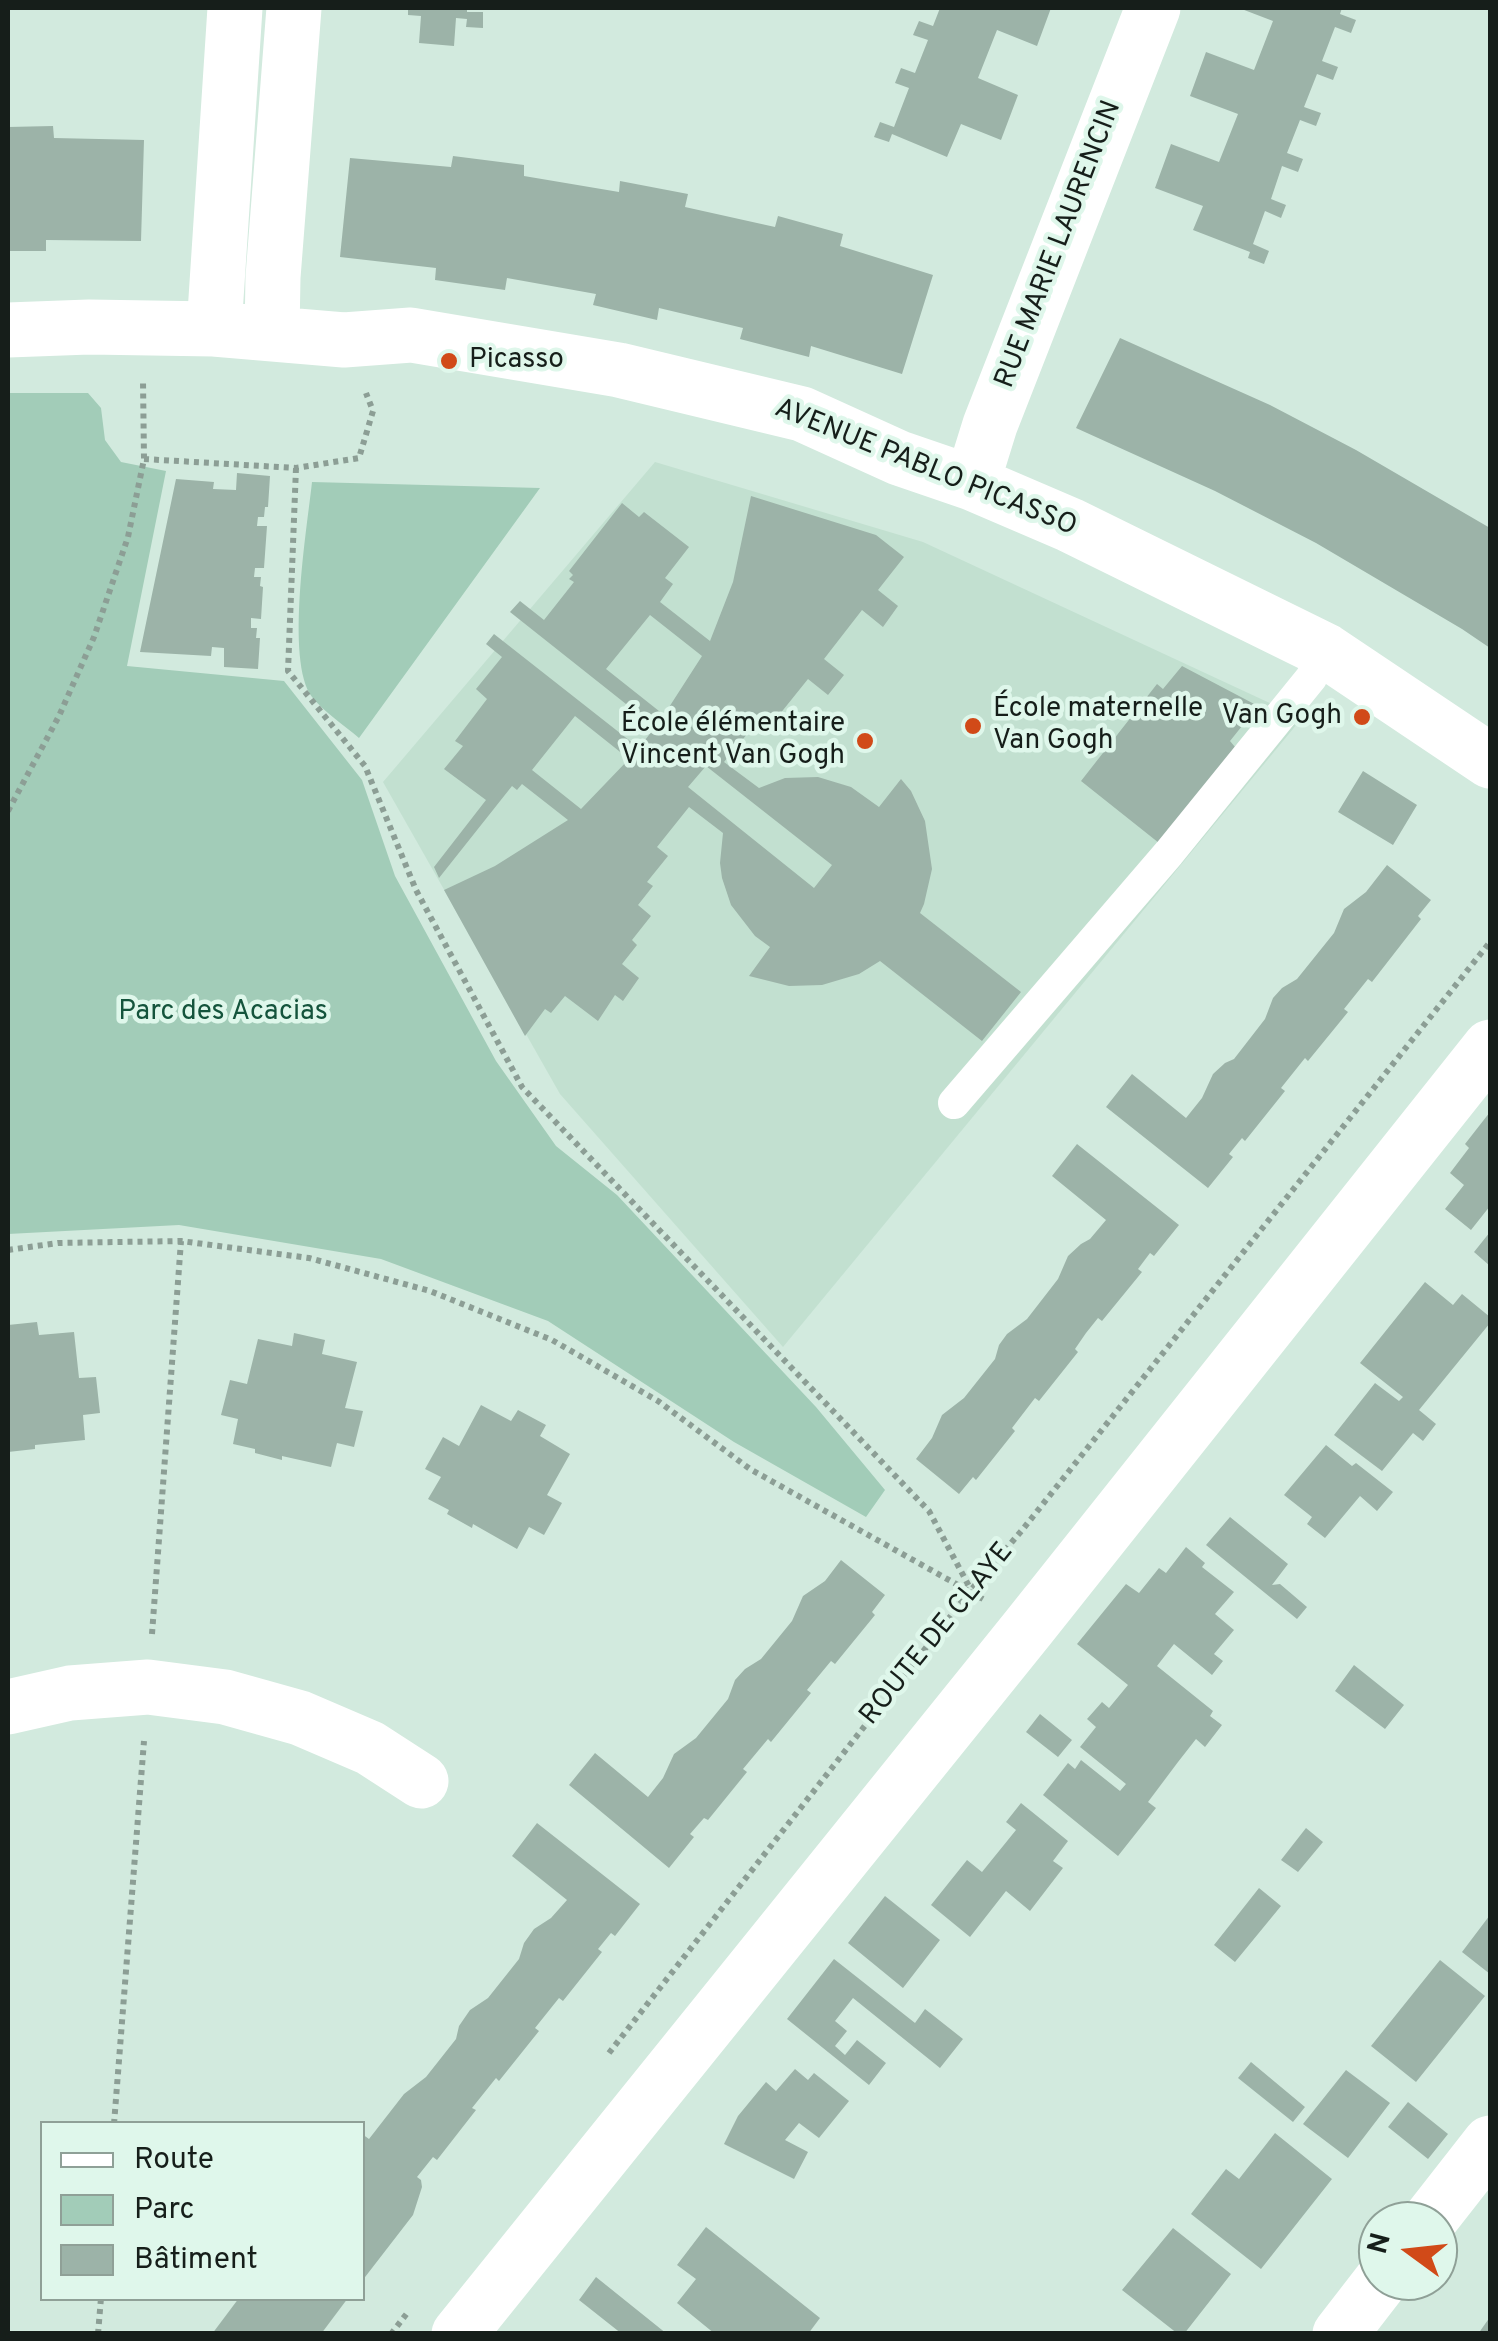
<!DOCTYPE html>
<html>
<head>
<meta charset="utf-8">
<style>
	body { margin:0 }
	#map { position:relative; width:1498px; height:2341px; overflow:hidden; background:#d2eade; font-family:Overpass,sans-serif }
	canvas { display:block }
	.frame { position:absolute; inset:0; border:10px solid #161e1a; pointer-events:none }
	.legend { position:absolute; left:40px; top:2121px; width:325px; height:180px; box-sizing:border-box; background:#dff7eb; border:2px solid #8fa097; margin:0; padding:12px 18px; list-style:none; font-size:30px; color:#161e1a }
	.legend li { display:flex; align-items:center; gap:20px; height:50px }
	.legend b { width:50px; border:2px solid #8fa097 }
	.north { position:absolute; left:1358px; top:2201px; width:100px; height:100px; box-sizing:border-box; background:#dff7eb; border:2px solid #8fa097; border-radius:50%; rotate:285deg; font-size:28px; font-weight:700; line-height:40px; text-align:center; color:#161e1a }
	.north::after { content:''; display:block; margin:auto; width:35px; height:45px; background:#d14a18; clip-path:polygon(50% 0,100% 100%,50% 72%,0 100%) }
</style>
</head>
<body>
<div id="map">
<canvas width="1498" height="2341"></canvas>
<div class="frame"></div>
<ul class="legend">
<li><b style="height:12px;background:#fff"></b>Route</li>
<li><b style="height:28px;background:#a2ccb8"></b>Parc</li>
<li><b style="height:28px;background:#9cb3a8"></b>Bâtiment</li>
</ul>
<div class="north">N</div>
</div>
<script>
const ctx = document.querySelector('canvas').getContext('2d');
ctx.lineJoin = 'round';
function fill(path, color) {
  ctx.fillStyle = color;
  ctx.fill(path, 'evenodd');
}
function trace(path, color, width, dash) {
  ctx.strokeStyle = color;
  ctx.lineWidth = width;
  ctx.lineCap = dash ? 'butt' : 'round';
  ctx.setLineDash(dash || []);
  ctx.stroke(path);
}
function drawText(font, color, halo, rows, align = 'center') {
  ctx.font = font + ' Overpass,sans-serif';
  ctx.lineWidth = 9;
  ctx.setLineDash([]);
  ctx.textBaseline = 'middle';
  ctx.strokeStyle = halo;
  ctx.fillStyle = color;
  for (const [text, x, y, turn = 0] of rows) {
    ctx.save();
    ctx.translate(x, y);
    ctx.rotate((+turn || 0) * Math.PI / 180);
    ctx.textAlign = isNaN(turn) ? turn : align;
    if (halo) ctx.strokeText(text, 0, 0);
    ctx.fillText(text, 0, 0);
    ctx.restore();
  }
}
fill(new Path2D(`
	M655,462l268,80 379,176 -519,629 -223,-253 -177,-312z`), '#c2e0d0');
fill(new Path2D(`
	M8,393h80l13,15 4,32 16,22 45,9 -39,195 157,15 78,99 33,96 101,185 60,85 61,49 199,212 69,83 -19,27 -132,-75 -186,-121 -167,-62 -202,-34 -171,9z
	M312,482l228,6 -181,250c-14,-12 -36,-27 -47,-41 -27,-37 -5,-168 0,-215z`), '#a2ccb8');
fill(new Path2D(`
	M408,8h59v4h16v16l-17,-1 1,-8 -11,-1 -2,28 -35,-3 2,-27 -13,-1z
	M940,8h111l-14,38 -40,-16 -19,48 40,17 -17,45 -40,-16 -14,33 -55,-23 -3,8 -15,-5 6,-15 14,5 15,-39 -14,-5 6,-15 14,5 13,-33 -15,-5 6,-14 14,5z
	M1239,8h103l-2,6 16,6 -5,13 -16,-6 -13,34 16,6 -5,13 -16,-6 -13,33 17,6 -5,13 -16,-6 -13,33 16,6 -5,13 -16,-6 -11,33 15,6 -5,13 -16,-7 -12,33 16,7 -5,13 -16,-6 2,-6 -57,-22 10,-24 -48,-18 16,-44 48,18 19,-48 -48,-18 16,-44 48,18 19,-49z
	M53,126l1,12 90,2 -3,101 -95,-1v11h-38v-124z
	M453,156l71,9v11l95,16 1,-11 68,13 -3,13 90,20 3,-11 65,18 -3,12 93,29 -31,99 -91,-28 -2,11 -69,-18 3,-11 -84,-20 -2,12 -64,-15 3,-11 -89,-16 -2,12 -70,-10 1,-12 -96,-11 10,-99 101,9z
	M1120,338l150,67 86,45 134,78v120l-28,-19 -146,-86 -101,-52 -139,-63z
	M237,473l33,3 -2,31h-3l-1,10h-6l-1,9h10l-3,42h-9l-1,9h7l-1,9 3,1 -2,32 -10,-1v10h6l-1,10h4l-2,31 -34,-2v-19l-12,-1 -1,9 -71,-4 36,-173 38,3 -1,7 23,1z
	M751,496l125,39 28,22 -26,33 20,16 -15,21 -21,-17 -38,49 20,16 -16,20 -20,-16 -41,51 -10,-8 -33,40 35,26 26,-10 33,-1 33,10 28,20 22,-28 10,12 14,30 7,48 -8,35 -4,9 101,79 -39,49 -102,-80 -21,13 -37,11 -33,1 -40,-10 21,-29 -15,-11 -24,-31 -9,-27 -2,-15 3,-30 -34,-26 -32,40 11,9 -21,26 6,4 -15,19 13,11 -19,24 5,5 -15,19 17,14 -16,23 -8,-6 -17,26 -33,-25 -14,17 -6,-4 -20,27 -81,-146 51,-24 73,-46 -46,-36 -5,6 -5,-4 -73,92 -5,-11 52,-67 -42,-31 19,-23 -8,-5 32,-42 -11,-10 26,-32 -16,-13 8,-10 145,114 16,-21 -145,-115 10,-11 24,19 30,-38 -5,-3 4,-4 -4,-4 53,-68 17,14 5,-5 45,35 -24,31 8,6 -13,18 50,39 23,-59zM650,615l52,41 -38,59 -58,-46zM575,716l54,43 -48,50 -49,-39zM706,766l126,99 -18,23 -126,-101z
	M1182,666l76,40 -28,35 5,6 -76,96 -78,-62 76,-97 6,5z
	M1363,771l54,34 -24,40 -55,-33z
	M1387,865l44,35 -13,16 3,3 -49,63 -4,-3 -24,30 4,3 -40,49 -3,-3 -24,30 4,3 -40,50 -3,-3 -13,16 4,3 -25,31 -102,-81 26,-33 54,44 16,-20 11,-24 12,-11 9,-4 31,-40 8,-21 9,-10 15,-9 37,-46 10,-24 22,-17z
	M1490,1112v94l-19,24 -26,-21 19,-24 -14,-12 19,-25 -4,-4z
	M1077,1144l102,81 -25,31 -4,-3 -12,16 4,3 -40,49 -4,-3 -12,15 -11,16 3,3 -39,49 -4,-3 -23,30 3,3 -39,49 -3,-3 -14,17 -43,-35 16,-21 10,-23 22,-17 31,-39 4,-14 8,-11 20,-15 31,-40 10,-23 13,-12 9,-5 16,-19 -54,-44z
	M1490,1232v34l-16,-14z
	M1425,1282l28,23 9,-11 28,23v6l-71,87 17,14 -13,17 -10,-8 -31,38 -48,-36 41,-52 24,18 4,-4 -43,-34z
	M37,1322l2,13 35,-3 5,46 17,-1 4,36 -17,2 2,25 -50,5v4l-27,3v-127z
	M294,1333l31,7 -3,14 35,8 -12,46 18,3 -9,36 -17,-4 -6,24 -49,-11v4l-27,-7v-4l-22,-5 5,-25 -17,-4 9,-35 17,4 11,-45 34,7z
	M481,1405l30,16 7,-11 28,15 -6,11 30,18 -23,41 15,8 -18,32 -15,-8 -12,22 -44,-25 -1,4 -25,-14 2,-4 -21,-11 13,-22 -16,-8 18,-32 16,9z
	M1326,1445l26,21 4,-3 37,29 -16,19 -17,-15 -35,42 -18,-14 5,-7 -28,-22z
	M1230,1517l58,47 -16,21 8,-1 27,23 -10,12 -91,-74z
	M1186,1547l19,16 -3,4 32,25 -19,22 19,16 -20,24 9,7 -11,14 -38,-31 -17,22 56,45 -3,5 12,9 -17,22 -9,-8 -18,23 -30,40 8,6 -38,48 -75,-61 25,-32 7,6 6,-9 39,31 6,-7 -46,-37 16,-20 -9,-8 15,-17 7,6 19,-23 -51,-41 49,-60 13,9 20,-25 7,5z
	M841,1560l44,35 -13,17 3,3 -40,49 -4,-3 -24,29 4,3 -40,49 -3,-3 -25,30 4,3 -39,48 -4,-2 -14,16 4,3 -25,31 -100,-83 26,-32 53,44 15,-19 11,-24 22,-16 32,-39 7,-19 10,-11 16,-10 31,-38 11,-25 22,-15z
	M1354,1665l50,40 -19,24 -50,-38z
	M1040,1714l32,26 -14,17 -32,-25z
	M1021,1803l47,38 -15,20 10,7 -33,43 -24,-20 -36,46 -39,-32 36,-45 15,12 34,-42 -10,-8z
	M537,1823l103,81 -25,32 -4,-3 -13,16 4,3 -39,49 -4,-3 -24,30 4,3 -40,50 -3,-3 -24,30 4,2 -39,50 -4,-3 -16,20 4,3 1,7 -9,28 -51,66v-147l7,5 35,-45 22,-17 30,-38 3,-13 11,-16 18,-12 31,-39 5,-16 10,-14 17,-11 16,-18 -55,-44z
	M1306,1828l17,14 -25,30 -17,-12z
	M1259,1888l22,18 -46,56 -21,-17z
	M885,1896l55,44 -37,48 -55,-45z
	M1490,1915v59l-28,-22z
	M834,1959l81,64 10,-14 38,30 -23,29 -87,-70 -18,23 12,10 -12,15 10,9 12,-15 29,23 -17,22 -82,-66z
	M1440,1960l45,36 -69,86 -45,-36z
	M1251,2062l54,45 -12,15 -55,-44z
	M795,2069l13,11 6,-7 35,28 -30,37 -20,-15 -14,17 23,12 -14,27 -70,-35 14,-28 28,-34 10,9z
	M1346,2070l44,33 -42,55 -45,-34z
	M1408,2102l40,32 -20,25 -40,-32z
	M1275,2133l57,46 -71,90 -70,-55 35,-45 13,10z
	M706,2227l114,91 -12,16h-93l-38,-31 19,-24 -19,-14z
	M1173,2228l58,46 -47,60h-6l-56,-44z
	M596,2277l71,57h-45l-43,-34z
	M239,2298h109l-27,36h-109z
	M1490,2317v17h-12z`), '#9cb3a8');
trace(new Path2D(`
	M144,459l152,9 63,-10 14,-47 -7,-18
	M296,468l-8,203 77,95 51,124 106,197 407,424 42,79
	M8,811l51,-95 35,-79 34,-100 16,-78 -1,-78
	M8,1250l50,-7 123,-2 128,17 121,33 122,49 106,61 92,68 233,130
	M152,1634l29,-393
	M609,2053l362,-463 52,-61 467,-587
	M114,2124l30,-383
	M98,2334l3,-36
	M391,2334l17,-22`), '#8c9e95', 6, [5, 5]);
trace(new Path2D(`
	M954,1103l215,-250 142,-175 15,-27`), '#fff', 32);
trace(new Path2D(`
	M214,329l21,-321
	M8,330l81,-3 125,2 130,11 67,-5 208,35 183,44 97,44 73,25 98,42 256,126 164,110
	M272,332l1,-55 21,-269
	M972,483l18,-58 163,-417
	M8,1707l62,-14 78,-6 77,10 75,21 70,30 51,33
	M1429,2221l61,-78
	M1340,2334l41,-53`), '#fff', 55);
trace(new Path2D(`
	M459,2334l569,-706 462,-581`), '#fff', 55);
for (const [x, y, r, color] of [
	[449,361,10,"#d14a18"],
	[1362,717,10,"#d14a18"],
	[973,726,10,"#d14a18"],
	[865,741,10,"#d14a18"]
]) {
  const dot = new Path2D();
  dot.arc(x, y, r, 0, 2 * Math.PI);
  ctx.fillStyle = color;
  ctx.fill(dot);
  trace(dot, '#dff7eb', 4);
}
drawText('28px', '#161e1a', '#dff7eb', [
	["RUE MARIE LAURENCIN",1060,245,-69],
	["AVENUE PABLO PICASSO",925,469,22],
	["ROUTE DE CLAYE",938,1635,-51]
]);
drawText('28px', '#161e1a', '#dff7eb', [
	["Picasso",469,361],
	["École maternelle",993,710],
	["Van Gogh",993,742],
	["Van Gogh",1342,717,"right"],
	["École élémentaire",845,725,"right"],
	["Vincent Van Gogh",845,757,"right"]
], 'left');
drawText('28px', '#14543c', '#dff7eb', [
	["Parc des Acacias",223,1013]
]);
</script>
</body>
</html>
